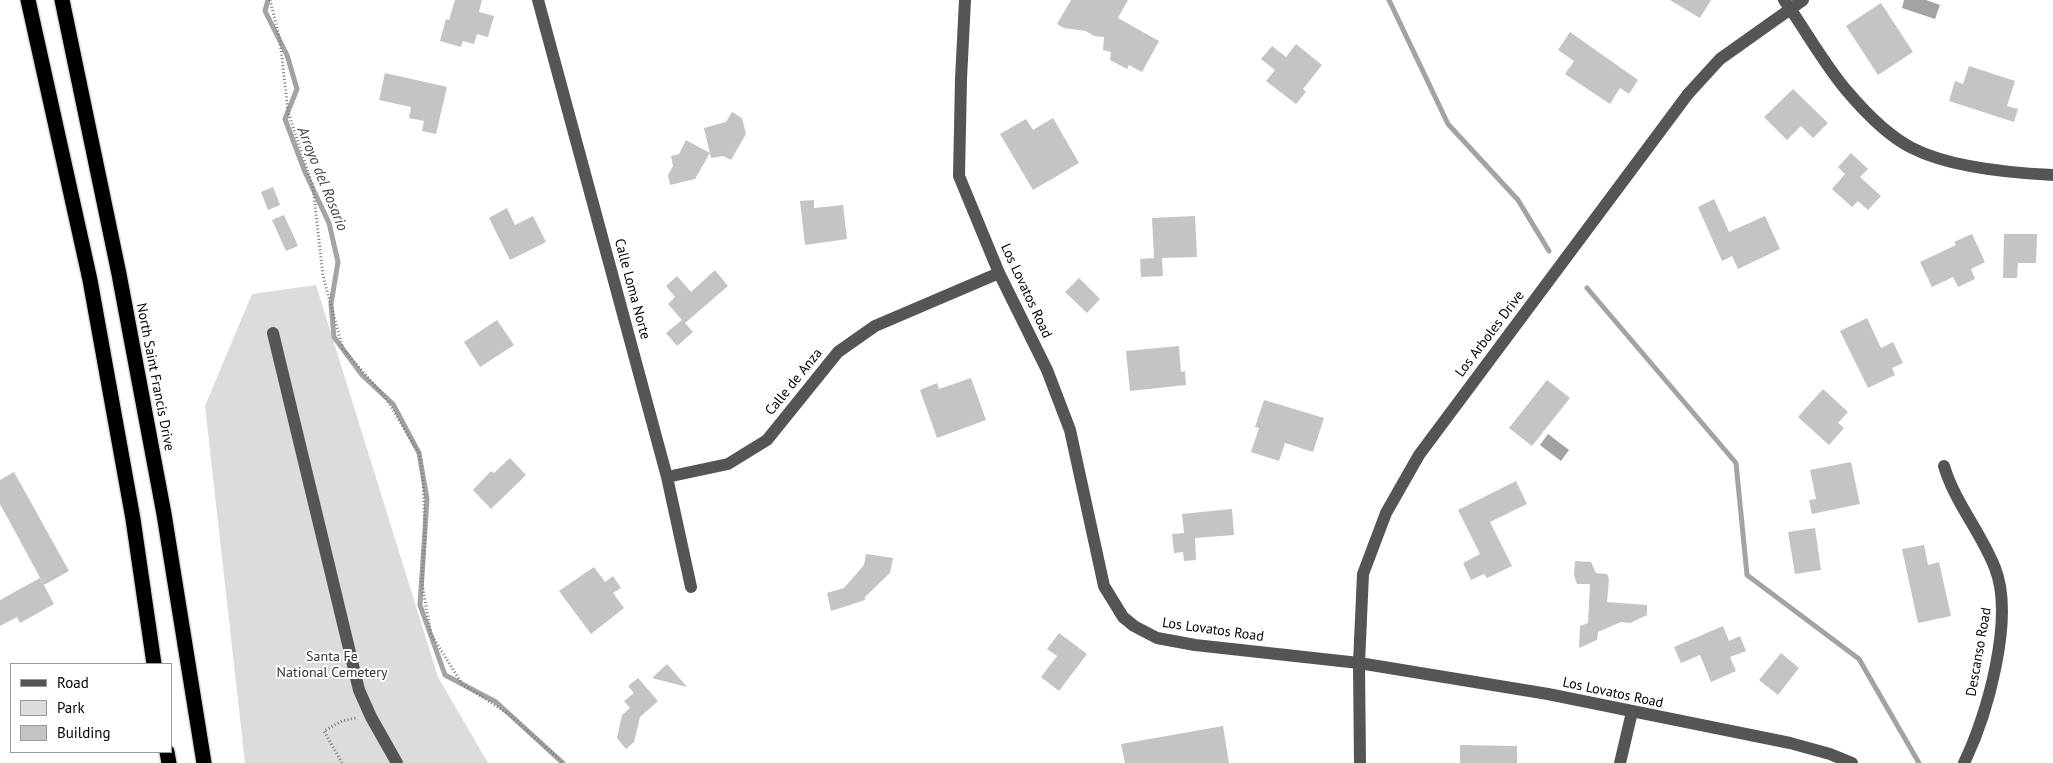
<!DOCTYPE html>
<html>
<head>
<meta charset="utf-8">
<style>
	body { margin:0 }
	#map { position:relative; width:2053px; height:763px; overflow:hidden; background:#fff; font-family:"PT Sans",sans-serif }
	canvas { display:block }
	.legend { position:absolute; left:10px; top:663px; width:162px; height:90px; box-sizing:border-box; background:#fff; border:1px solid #999; margin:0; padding:6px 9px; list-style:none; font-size:15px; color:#000 }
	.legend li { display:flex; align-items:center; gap:10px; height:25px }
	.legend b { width:25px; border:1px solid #999 }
</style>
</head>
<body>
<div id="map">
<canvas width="2053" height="763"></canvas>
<ul class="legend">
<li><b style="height:6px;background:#555"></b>Road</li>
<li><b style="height:14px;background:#dcdcdc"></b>Park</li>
<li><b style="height:14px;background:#c4c4c4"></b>Building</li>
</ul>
</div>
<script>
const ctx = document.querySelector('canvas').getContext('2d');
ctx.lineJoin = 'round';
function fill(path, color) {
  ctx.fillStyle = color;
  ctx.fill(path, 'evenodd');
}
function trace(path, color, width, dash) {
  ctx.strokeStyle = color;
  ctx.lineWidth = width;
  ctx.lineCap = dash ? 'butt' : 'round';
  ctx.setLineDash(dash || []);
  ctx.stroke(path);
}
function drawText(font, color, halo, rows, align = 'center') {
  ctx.font = font + ' "PT Sans",sans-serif';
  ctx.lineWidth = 4;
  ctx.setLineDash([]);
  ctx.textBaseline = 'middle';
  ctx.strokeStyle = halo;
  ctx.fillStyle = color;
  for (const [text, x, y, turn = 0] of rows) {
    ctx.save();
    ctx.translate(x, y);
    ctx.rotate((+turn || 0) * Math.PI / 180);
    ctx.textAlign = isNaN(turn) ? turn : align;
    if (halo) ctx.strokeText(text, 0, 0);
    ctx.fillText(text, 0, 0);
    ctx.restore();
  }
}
fill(new Path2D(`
	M316,285l122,392 50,86h-243l-40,-357 47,-112z`), '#dcdcdc');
fill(new Path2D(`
	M1904,0h22l14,5 -5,14 -33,-11z
	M1548,434l21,16 -8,11 -21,-16z`), '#a3a3a3');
trace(new Path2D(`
	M268,0l-3,11 22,44 10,34 -12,30 20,53 24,51 9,39 -7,42 3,33 28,38 31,29 26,49 8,46 -7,106 25,70 51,27 67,61
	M1389,0l59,124 70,76 31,51
	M1587,288l149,175 11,112 112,84 60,104`), '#a3a3a3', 5);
fill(new Path2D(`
	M455,0h27l-3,12 15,4 -6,21 -11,-3 -3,10 -11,-3 -2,6 -21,-6 6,-22 3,1z
	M1071,0h57l-10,18 41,23 -17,31 -13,-7 -2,4 -17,-9 1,-8 -8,-2 1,-13 -10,-1 -8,-5 -22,-3 -7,-4z
	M1670,0h41l-11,18z
	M1881,3l32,49 -35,23 -32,-49z
	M1570,32l68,48 -9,14 -9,-6 -10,16 -45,-30 9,-13 -16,-11z
	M1296,44l26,21 -19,24 3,3 -10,12 -30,-23 9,-11 -14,-11 11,-13 14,11z
	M1969,66l46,15 -8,25 11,3 -4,13 -65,-21 6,-20 8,3z
	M385,73l62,14 -11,47 -14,-3 2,-10 -15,-3 2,-11 -32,-7z
	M1793,89l35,34 -15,15 -12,-12 -14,14 -23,-23z
	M732,112l10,6 4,16 -15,26 -8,-4 -12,2 -7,-30 22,-6z
	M1053,118l26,45 -46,27 -33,-56 26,-15 7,11z
	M686,140l24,13 -15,26 -25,6 -2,-10 5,-9 -2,-10 8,-2z
	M1851,153l17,16 -8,8 21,19 -13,14 -10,-9 -6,6 -20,-18 13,-15 -7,-7z
	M273,187l7,18 -12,5 -7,-18z
	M1714,199l15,33 36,-16 15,33 -42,20 -6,-13 -10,5 -24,-54z
	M814,200v8l29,-3 4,34 -42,6 -5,-44z
	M507,208l8,17 18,-9 13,26 -36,18 -21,-42z
	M284,215l14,31 -12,5 -14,-31z
	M1195,216l2,41 -35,1 1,18 -22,1 -1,-18 14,-1 -2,-40z
	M1972,234l13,28 -14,7 4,10 -17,8 -5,-10 -21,10 -12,-25 36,-17 -2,-3z
	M2004,234h33l-1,29h-18l-1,15h-14z
	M715,270l13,16 -43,37 8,9 -16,14 -11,-13 16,-13 -14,-16 7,-7 -9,-11 11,-10 14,16z
	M1079,278l21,21 -13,14 -22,-21z
	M1867,318l14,30 12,-6 10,21 -11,5 3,7 -27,13 -28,-57z
	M497,320l17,25 -34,22 -16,-25z
	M1179,346l2,26 4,-1 1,14 -56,6 -4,-40z
	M971,378l15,42 -49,18 -17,-48 17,-7 2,6z
	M1547,380l23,18 -38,48 -23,-18z
	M1823,389l25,23 -10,11 6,5 -15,17 -31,-28z
	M1264,400l60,18 -11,34 -28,-9 -6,18 -28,-9 8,-24 -4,-1z
	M510,458l16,17 -35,34 -18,-19 18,-19 3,2z
	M1851,462l9,42 -48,10 -3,-14 7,-1 -6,-29z
	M14,472l55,99 -25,14 -44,-81v-24z
	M1516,481l11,23 -37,18 22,44 -25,12 -3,-4 -13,6 -8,-17 17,-9 -22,-44z
	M1232,509l2,26 -39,3 1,22 -12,1 -1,-9 -9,1 -2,-19 12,-1 -2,-19z
	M1815,528l6,42 -26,4 -7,-42z
	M1924,545l4,20 11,-3 12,54 -33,7 -16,-74z
	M866,554l27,4 -3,15 -25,24v3l-34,11 -4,-18 17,-5 20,-23z
	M1575,561l16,1 5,11 11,1 2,5 -2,23 40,3v10l-17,8 -9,-1 -23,10 -1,8 -18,8 1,-22 8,-3 2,-39h-13l-3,-9z
	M594,567l11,15 8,-6 8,12 -8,5 11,15 -33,26 -32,-43z
	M40,578l14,26 -34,19 -3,-6 -17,9v-26z
	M1723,626l6,15 11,-5 6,15 -16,6 6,14 -25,11 -11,-27 -19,8 -7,-16z
	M1059,633l28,21 -28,37 -18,-14 16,-21 -10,-7z
	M1781,653l18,15 -21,27 -19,-15z
	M667,664l20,23 -35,-9z
	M638,678l20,23 -18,16 -6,25 -8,7 -9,-11 5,-23 8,-7 -6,-7 10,-8 -6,-7z
	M1223,726l6,37h-104l-4,-19z
	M1460,745l57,1v17h-57z`), '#c4c4c4');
const highway = new Path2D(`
	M28,0l62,280 43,239 21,145
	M62,0l57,274 45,240 40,249
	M167,752l2,11`);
trace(highway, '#dbdbdb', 18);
trace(new Path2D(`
	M270,0l10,40 8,72 25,75 10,89 20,73 42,48 34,56 4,26 2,55 -3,50 9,50 31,50 48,31 53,48
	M342,763l-18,-32 18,-10 14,-3`), '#777', 3, [1, 2.5]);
trace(new Path2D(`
	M538,0l129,477 24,110
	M965,0l-4,79 -2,97 40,97 48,97 23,60 34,156 19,31 11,9 23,12 38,7 164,18 189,31 242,49 40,11 22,9
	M1784,0c21,29 40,64 63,91 17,20 41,45 65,57 37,19 100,25 141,27
	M273,333l86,357 12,27 26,46
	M1944,466c11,37 37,66 51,102 20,50 -8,148 -31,195
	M667,477l61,-13 39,-24 71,-88 37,-26 124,-53
	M1360,763l-1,-100 4,-89 23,-61 33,-58 269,-361 32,-35 83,-59
	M1620,763l12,-51`), '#555', 12);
trace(highway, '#000', 15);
drawText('14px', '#000', '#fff', [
	["Calle Loma Norte",632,289,75],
	["Los Lovatos Road",1026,291,65],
	["Los Arboles Drive",1490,334,-53],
	["North Saint Francis Drive",155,377,79],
	["Calle de Anza",794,382,-51],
	["Los Lovatos Road",1213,630,8],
	["Descanso Road",1979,652,-80],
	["Los Lovatos Road",1613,693,12]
]);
drawText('14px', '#333', '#fff', [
	["Santa Fe",332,657],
	["National Cemetery",332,673]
]);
drawText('italic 15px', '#444', '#fff', [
	["Arroyo del Rosario",322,179,68]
]);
</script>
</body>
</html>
